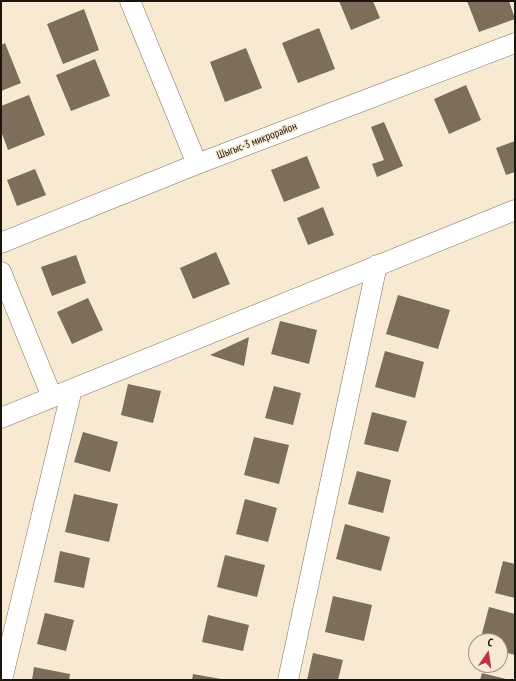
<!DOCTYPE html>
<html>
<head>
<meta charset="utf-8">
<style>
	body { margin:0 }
	#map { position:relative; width:516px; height:681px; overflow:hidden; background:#f8e9d3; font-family:"PT Sans Narrow",sans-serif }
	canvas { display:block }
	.frame { position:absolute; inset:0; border:2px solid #1a150d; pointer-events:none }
	.north { position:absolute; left:468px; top:633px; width:40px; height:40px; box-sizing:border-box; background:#f8e9d3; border:1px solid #9f9484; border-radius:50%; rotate:13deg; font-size:11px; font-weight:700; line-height:16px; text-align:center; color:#1a150d }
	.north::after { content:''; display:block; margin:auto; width:14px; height:18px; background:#c03050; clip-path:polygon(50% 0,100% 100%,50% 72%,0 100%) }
</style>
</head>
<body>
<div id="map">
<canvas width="516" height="681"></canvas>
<div class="frame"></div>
<div class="north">С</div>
</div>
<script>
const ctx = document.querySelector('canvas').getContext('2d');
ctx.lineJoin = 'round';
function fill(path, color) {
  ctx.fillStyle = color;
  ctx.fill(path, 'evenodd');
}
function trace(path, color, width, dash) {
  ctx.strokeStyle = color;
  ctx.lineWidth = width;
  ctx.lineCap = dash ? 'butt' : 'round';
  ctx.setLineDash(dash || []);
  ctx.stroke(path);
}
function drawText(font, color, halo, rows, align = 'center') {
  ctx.font = font + ' "PT Sans Narrow",sans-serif';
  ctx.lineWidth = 3;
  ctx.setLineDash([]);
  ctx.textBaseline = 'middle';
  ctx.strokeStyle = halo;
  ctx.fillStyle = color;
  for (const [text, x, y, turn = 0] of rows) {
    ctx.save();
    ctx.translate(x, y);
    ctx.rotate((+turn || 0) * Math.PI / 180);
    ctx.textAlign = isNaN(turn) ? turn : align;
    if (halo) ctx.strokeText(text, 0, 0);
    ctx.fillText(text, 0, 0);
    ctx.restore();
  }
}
fill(new Path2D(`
	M339,1h34l7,17 -29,12z
	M467,1h42l6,18 -36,13z
	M84,9l15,41 -36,14 -16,-40z
	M319,28l16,41 -37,14 -16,-40z
	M5,43l16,40 -20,8v-46z
	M246,48l16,40 -37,14 -15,-40z
	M95,59l15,37 -39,15 -15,-36z
	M466,85l15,35 -32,14 -15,-35z
	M29,95l16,40 -37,15 -7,-19v-25z
	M384,122l19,44 -26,11 -5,-13 12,-4 -13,-33z
	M515,141v31l-9,3 -10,-27z
	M307,156l13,32 -36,14 -13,-32z
	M35,169l11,26 -29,11 -10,-26z
	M323,207l11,28 -26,10 -11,-27z
	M216,252l14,32 -37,15 -13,-31z
	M76,255l10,28 -34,13 -11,-29z
	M398,295l52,15 -12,39 -52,-15z
	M88,298l15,32 -31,14 -15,-32z
	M280,321l37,9 -8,34 -38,-10z
	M249,337l-5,29 -34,-11z
	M385,351l39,11 -9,36 -40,-11z
	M128,384l33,7 -8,32 -32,-8z
	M274,386l27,7 -8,32 -28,-7z
	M372,412l35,9 -9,31 -34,-8z
	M83,432l35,10 -8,30 -36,-10z
	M254,437l35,8 -10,39 -35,-9z
	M357,471l34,9 -8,33 -35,-9z
	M74,494l44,10 -9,38 -44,-10z
	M245,499l32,9 -9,34 -32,-8z
	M345,524l45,13 -9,34 -45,-12z
	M60,551l30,7 -6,30 -30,-6z
	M225,555l40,10 -8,32 -40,-10z
	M503,561l12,3v34l-20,-5z
	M333,596l39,9 -8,36 -39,-9z
	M489,607l26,7v41l-15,-4v-10h-20z
	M45,613l29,7 -8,31 -29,-7z
	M208,615l41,10 -6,26 -41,-9z
	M313,653l30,7 -5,20h-31z
	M34,667l36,7 -1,6h-37z
	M482,673l24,6v1h-26z
	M193,674l28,5 -1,1h-28z`), '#7c6e5b');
const street = new Path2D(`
	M130,1l67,163
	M1,243l196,-79 318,-121
	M1,272l51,125
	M1,418l514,-208
	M2,680l70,-291
	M288,680l89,-415`);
trace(street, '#817460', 21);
trace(street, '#fff', 20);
drawText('11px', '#1a150d', '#f8e9d3', [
	["Шыгыс-3 микрорайон",257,141,-21]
]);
</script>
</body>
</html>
